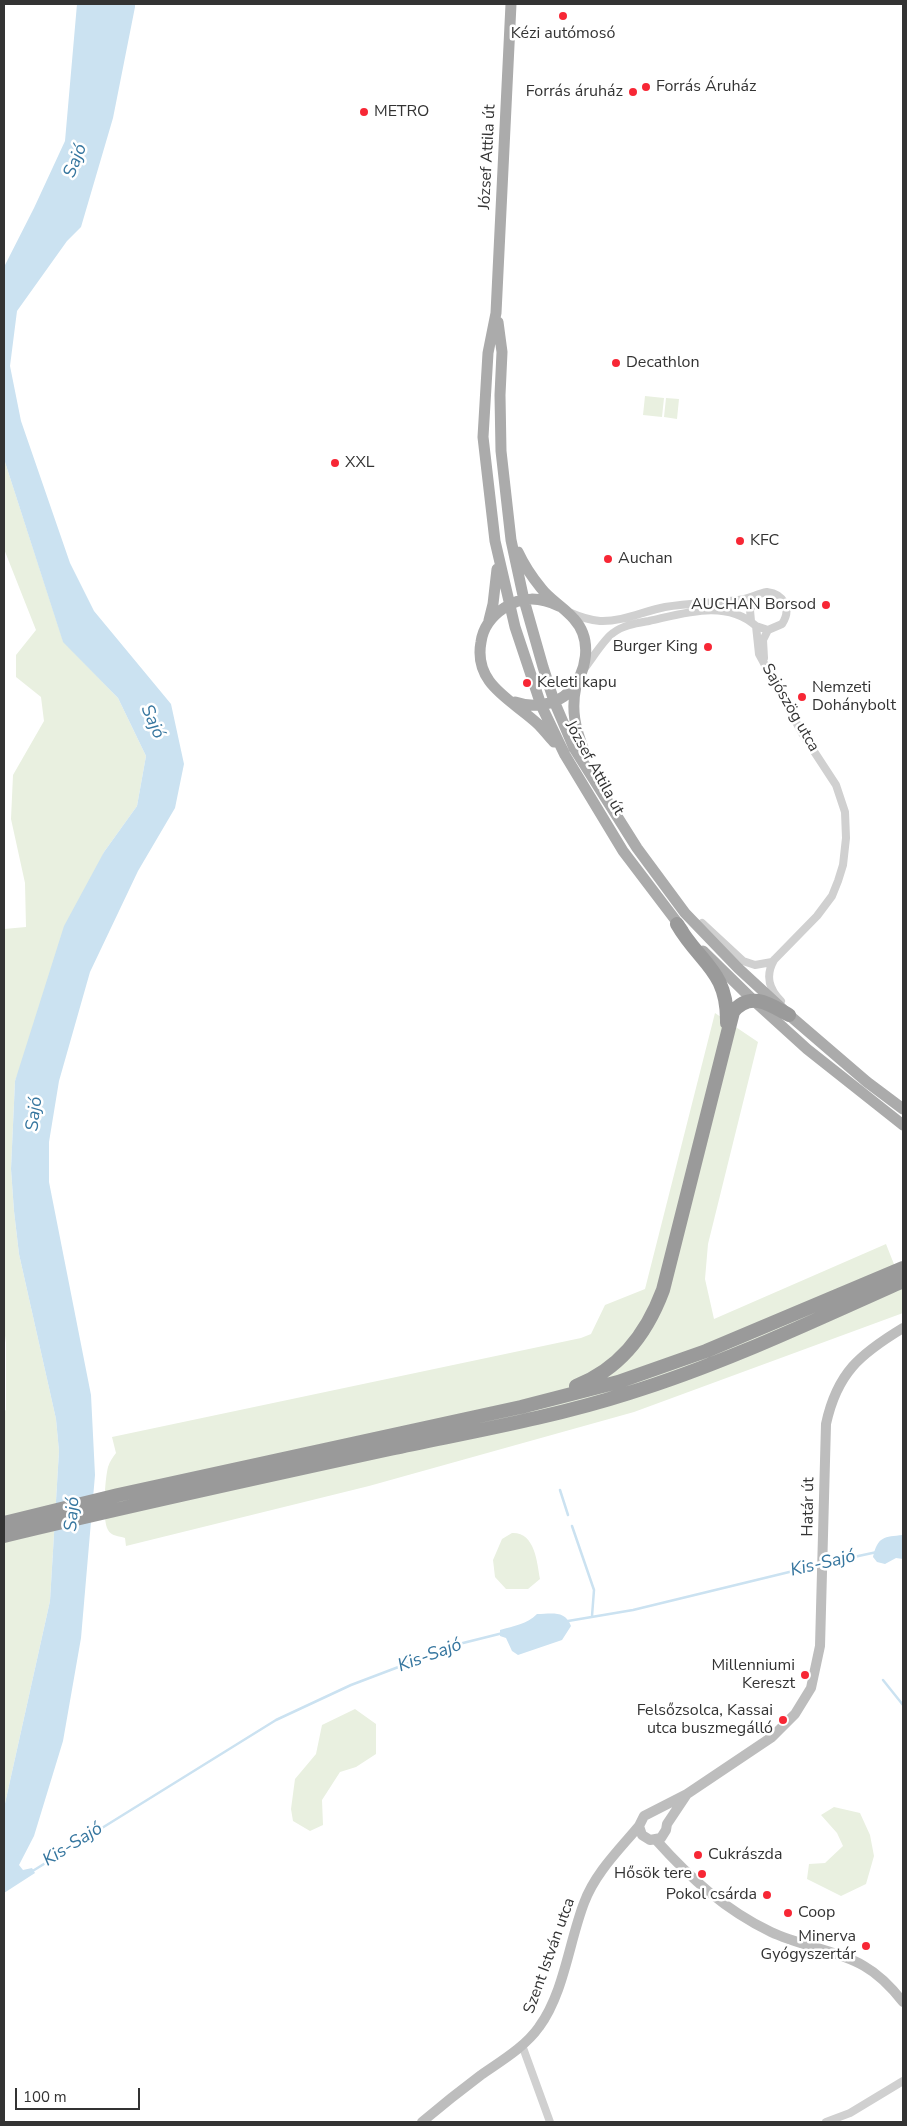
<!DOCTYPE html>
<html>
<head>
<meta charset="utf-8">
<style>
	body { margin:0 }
	#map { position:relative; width:907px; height:2126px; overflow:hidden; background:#fff; font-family:"Nunito Sans",sans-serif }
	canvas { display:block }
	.frame { position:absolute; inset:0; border:5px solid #333; pointer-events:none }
	.scale { position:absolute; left:15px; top:2088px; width:125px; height:22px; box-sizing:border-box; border:2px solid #333; border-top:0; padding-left:6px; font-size:15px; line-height:18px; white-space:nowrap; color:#333; -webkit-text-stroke:4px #fff; paint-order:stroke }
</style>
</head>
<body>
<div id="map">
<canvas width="907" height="2126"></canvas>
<div class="frame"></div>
<div class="scale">100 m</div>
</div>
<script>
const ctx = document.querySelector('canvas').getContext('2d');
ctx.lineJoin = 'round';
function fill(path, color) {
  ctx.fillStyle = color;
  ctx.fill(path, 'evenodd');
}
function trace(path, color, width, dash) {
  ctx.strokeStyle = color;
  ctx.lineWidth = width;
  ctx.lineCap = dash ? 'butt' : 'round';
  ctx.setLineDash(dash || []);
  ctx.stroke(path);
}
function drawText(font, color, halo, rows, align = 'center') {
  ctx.font = font + ' "Nunito Sans",sans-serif';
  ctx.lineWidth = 5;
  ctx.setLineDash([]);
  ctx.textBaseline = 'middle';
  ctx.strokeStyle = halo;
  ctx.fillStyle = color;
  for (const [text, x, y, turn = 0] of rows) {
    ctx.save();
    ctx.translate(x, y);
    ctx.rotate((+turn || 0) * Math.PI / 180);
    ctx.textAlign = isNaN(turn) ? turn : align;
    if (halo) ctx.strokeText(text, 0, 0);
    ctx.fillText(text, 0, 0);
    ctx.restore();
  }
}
fill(new Path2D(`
	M645,396l19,2 -2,19 -19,-2z
	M666,398l13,1 -2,20 -13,-2z
	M4,459l59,182 55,57 28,58 -9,50 -33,46 -89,229 -4,88 3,42 5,43 37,165 3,32 -9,150 -46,207v-397l2,-1v-67l-2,-15v-399l22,-2 -1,-44 -14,-64 2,-44 31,-54 -3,-24 -25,-20v-22l20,-25 -32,-81z
	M715,1013l43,29 -50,202 -3,35 9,40 172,-75 17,43v26l-269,99 -265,74 -243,60 -1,-8c-6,-2 -14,-2 -17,-8 -6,-11 -3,-51 0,-63 2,-6 5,-10 8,-14l-4,-16 469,-99 10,-4 14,-29 40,-16z
	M512,1533c23,-1 25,29 28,46l-12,10h-22l-11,-12 -2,-17 9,-21z
	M355,1709l21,15v30l-20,13 -16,5 -18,28 1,25 -13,6 -17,-10 -2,-12 4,-30 21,-25 6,-29z
	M834,1807l26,6 10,22 4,21 -8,28 -25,12 -34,-17 2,-15 16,-1 18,-17 -6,-13 -16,-18z`), '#e9f0e0');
fill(new Path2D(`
	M77,4h58v3l-22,111 -32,109 -14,14 -50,70 -7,55 11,55 49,142 24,48 77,93 13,60 -9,44 -37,63 -48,101 -31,109 -10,61v40l42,213 4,80 -14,163 -18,103 -29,95 -15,29 4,5 9,-2 3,5 -31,20v-85l46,-207 9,-150 -3,-32 -37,-165 -5,-43 -3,-42 4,-88 49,-155 40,-74 33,-46 9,-50 -28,-58 -55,-56 -59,-183v-192l30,-59 31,-67z
	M903,1535v24l-7,-1 -11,6 -8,-2 -4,-5c5,-21 11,-20 30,-22z
	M537,1614c15,0 28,-4 34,12l-9,14 -44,15 -6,-4 -6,-13 -6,-2v-6c14,-4 27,-6 37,-16z`), '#cbe2f1');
trace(new Path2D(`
	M560,1490l8,25
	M572,1526l22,64 -2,26
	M826,1563l51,-11
	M568,1621l65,-11 185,-45
	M883,1680l20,25
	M31,1872l245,-152 75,-35 108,-41 44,-11`), '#cbe2f1', 2.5);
trace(new Path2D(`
	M571,613c9,4 19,7 29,8 22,1 44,-10 65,-14 24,-4 48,-4 73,-7 12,-1 18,-6 29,-8 17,2 25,17 15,32l-14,6 -12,-4
	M751,621l-1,-11 5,-12
	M764,658l-1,-18 5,-10
	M584,669c8,-10 20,-30 29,-36 10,-8 25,-10 36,-12 36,-8 77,-22 107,5l3,28 43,79 34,52 9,27 1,26 -3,27 -5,16 -6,15 -15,20 -45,46 -17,3 -12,-4 -41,-38
	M774,960c-9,16 -5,29 7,41
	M522,2045l28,77
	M826,2122l24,-9 53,-32`), '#d0d0d0', 8);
trace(new Path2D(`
	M687,1794l-20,30 -1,6 -5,8 -11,2 -8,-5 -3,-9 5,-10 43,-22 85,-57 23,-23 16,-26 9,-42 6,-222c11,-51 34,-70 77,-96
	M656,1840c34,38 69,70 115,92 30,14 65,18 93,34 16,9 28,22 39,36
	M422,2122c19,-16 39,-32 59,-47 20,-14 44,-28 58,-48 25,-34 30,-85 45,-124 11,-30 35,-53 55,-77`), '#bdbdbd', 10);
trace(new Path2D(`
	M511,4l-15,309 -8,40 -5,84 12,104 20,86 26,78 24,50 58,96 60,79
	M498,322l4,30 -2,43 1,56 10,89 13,60 19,67 11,34 20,47 63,100 48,65 53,55 51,47 78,67 36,27
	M489,620l4,-16 4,-35
	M576,686c-5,24 -1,42 8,64
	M515,702c17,6 40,4 54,-10 18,-19 24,-52 5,-73 -10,-12 -24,-19 -33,-31 -9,-11 -17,-23 -23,-36
	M554,742c-5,-5 -10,-12 -15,-17 -26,-25 -66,-40 -58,-83 2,-15 11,-26 23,-34 17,-12 37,-11 55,-2
	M703,951l50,49 54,49 96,76`), '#ababab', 11);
trace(new Path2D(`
	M677,924c23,40 51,46 50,99
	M576,1386c44,-17 71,-53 87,-96l70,-278c17,-22 38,-7 56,3
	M4,1523l114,-28 403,-88 97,-25 88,-31 197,-83
	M4,1536c128,-31 257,-59 386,-87 79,-17 161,-31 239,-56 94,-29 184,-72 274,-112`), '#9a9a9a', 14);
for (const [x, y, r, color] of [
	[563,16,5,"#f72735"],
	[646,87,5,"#f72735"],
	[633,92,5,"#f72735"],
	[364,112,5,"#f72735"],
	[616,363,5,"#f72735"],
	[335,463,5,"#f72735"],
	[740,541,5,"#f72735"],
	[608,559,5,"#f72735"],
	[826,605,5,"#f72735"],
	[708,647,5,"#f72735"],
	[527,683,5,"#f72735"],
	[802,697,5,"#f72735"],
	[805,1675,5,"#f72735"],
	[783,1720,5,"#f72735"],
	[698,1855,5,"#f72735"],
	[702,1874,5,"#f72735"],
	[767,1895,5,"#f72735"],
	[788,1913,5,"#f72735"],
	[866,1946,5,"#f72735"]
]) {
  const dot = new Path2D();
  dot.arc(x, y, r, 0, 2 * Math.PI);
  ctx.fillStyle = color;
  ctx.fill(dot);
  trace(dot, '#fff', 2);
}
drawText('16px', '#333', '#fff', [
	["Kézi autómosó",563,34,"center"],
	["Forrás Áruház",656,87],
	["Forrás áruház",623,92,"right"],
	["METRO",374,112],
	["Decathlon",626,363],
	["XXL",345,463],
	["KFC",750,541],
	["Auchan",618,559],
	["AUCHAN Borsod",816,605,"right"],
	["Burger King",698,647,"right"],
	["Keleti kapu",537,683],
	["Nemzeti",812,688],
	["Dohánybolt",812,706],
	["Millenniumi",795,1666,"right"],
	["Kereszt",795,1684,"right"],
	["Felsőzsolca, Kassai",773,1711,"right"],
	["utca buszmegálló",773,1729,"right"],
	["Cukrászda",708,1855],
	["Hősök tere",692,1874,"right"],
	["Pokol csárda",757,1895,"right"],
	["Coop",798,1913],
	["Minerva",856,1937,"right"],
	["Gyógyszertár",856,1955,"right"]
], 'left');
drawText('16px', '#333', '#fff', [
	["József Attila út",488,157,-87],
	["Sajószög utca",790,708,60],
	["József Attila út",594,768,61],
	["Határ út",809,1507,-89],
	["Szent István utca",550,1956,-70]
]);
drawText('italic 18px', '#36769f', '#fff', [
	["Sajó",76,161,-68],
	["Sajó",152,722,66],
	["Sajó",35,1114,-83],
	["Sajó",73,1514,-86],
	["Kis-Sajó",823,1564,-13],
	["Kis-Sajó",430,1656,-20],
	["Kis-Sajó",73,1845,-32]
]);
</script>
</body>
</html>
